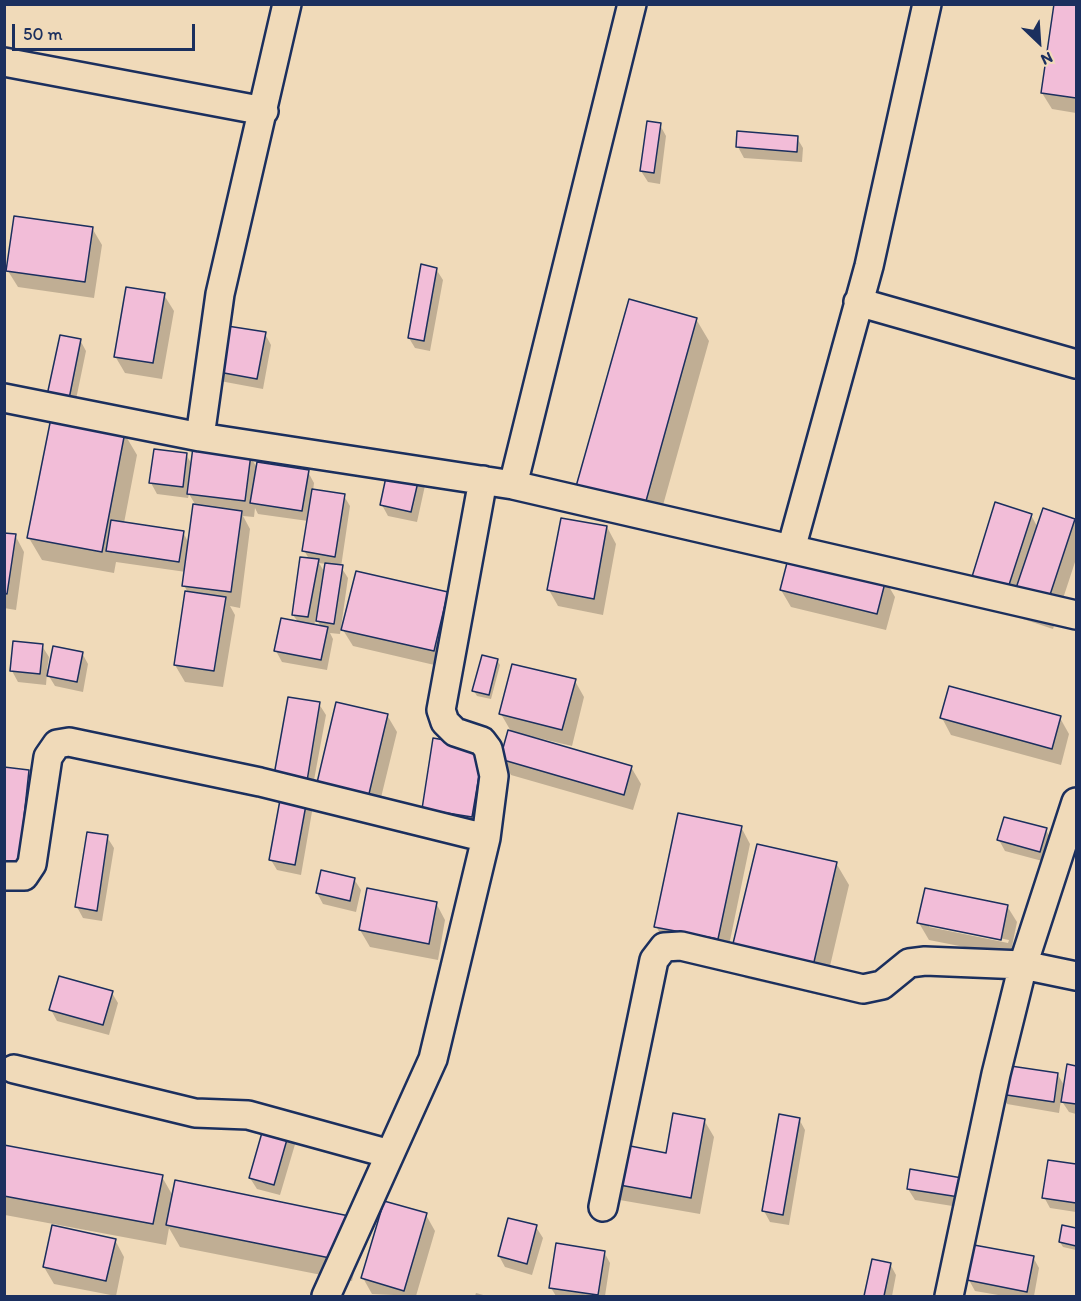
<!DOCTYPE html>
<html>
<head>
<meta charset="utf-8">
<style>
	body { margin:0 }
	#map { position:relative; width:1081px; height:1301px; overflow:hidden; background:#f0dab9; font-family:Itim,sans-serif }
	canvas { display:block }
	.frame { position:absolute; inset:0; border:6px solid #1b2f5e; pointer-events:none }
	.north { position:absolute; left:1009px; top:12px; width:60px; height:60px; -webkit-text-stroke:4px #f0dab9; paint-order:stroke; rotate:155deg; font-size:16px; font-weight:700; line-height:24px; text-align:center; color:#1b2f5e }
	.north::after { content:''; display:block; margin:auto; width:21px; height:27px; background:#1b2f5e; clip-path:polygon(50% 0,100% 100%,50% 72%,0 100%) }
	.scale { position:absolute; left:12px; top:24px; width:183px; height:27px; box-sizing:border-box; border:3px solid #1b2f5e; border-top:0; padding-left:8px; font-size:18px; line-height:21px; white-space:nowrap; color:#1b2f5e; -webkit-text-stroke:4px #f0dab9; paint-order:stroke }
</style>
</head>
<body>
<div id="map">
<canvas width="1081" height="1301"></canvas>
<div class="frame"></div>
<div class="north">N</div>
<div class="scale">50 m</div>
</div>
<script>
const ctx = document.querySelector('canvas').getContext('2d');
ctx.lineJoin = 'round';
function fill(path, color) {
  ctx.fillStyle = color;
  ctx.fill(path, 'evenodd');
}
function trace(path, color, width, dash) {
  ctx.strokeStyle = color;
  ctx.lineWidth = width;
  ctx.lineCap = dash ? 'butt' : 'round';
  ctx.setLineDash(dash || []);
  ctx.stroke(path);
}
fill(new Path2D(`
	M1056,4h20v109l-24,-4 -10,-16z
	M660,125l6,11 -6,48 -12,-2 -7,-11z
	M797,138l6,10 -1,14 -58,-4 -6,-11z
	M92,228l10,17 -8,53 -76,-11 -10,-16z
	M436,269l7,11 -13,71 -15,-3 -6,-10z
	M164,295l10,16 -12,68 -37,-6 -10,-17z
	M696,319l13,22 -51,182 -69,-12z
	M265,334l6,11 -8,44 -43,-8 -6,-11z
	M80,340l6,11 -13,63 -19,-4z
	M124,433l13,22 -13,68 59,9 6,12 6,-40 -6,-10 -1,4 -31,-4 -6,-11 35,-29 6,11 58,-9 7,12 51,4 6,11 -1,8 31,5 6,10 -9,61 7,11 -8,56 -10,-1 3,6 -6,31 -45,-8 -6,-11 22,-29 -5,-7 16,-56 -5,-9 4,-29 -50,-7 -3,-6 -1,9 -11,-1 7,13 -10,79 -10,-2 5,9 -12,72 -38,-5 -10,-17 13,-72 -4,-8 2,-13 -70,-10 -2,11 -72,-13 -13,-22zM319,563l7,1 -1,9zM316,617l5,10 -7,-1z
	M420,470l6,11 -9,41 -29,-6 -6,-11z
	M1031,515l7,13 36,-8 2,3v36l-23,70 -30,-10 -8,-13 -33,-10z
	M607,527l9,17 -13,71 -45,-9 -9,-16z
	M4,534l11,1 9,17 -8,58 -12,-2z
	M885,580l10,17 -9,33 -95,-23 -10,-17z
	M447,593l9,17 -13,57 -90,-21 -10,-16z
	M42,646l7,11 -2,13 35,-17 6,11 -5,28 -28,-6 -8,-13 -1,12 -28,-3 -6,-11z
	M497,660l3,5 -9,34 -14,-3 -3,-5z
	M575,681l9,16 -12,49 -38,-9v2l97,28 10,17 -8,26 -122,-35 -9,-16 10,-26 -11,-19z
	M319,704l7,11 -14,76 -30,-5z
	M387,715l10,17 -20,82 -50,-11z
	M942,718h118l9,16 -8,31 -110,-30z
	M493,765l-12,68 -57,-25z
	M4,768l24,3 10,17 -10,92 -24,-3z
	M283,791l30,15 -12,69 -24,-5 -6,-10z
	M741,827l9,17 -23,111 -62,-12 -9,-17z
	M1046,830l6,11 -6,21 -41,-11 -6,-11z
	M107,837l7,11 -12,73 -19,-3 -6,-11z
	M836,863l13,22 -26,111 -78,-18 -13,-22z
	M354,879l7,11 -5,22 -33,-8 -6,-11z
	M436,903l9,17 -7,40 -68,-13 -10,-17z
	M1007,906l10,16 -7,34 -81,-16 -10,-17zM929,924l80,16 -1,3 -79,-16z
	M112,993l6,10 -9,32 -52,-14 -6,-11z
	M1068,1066l8,1v47l-7,-2 -8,-12 -2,13 -52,-9 -6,-11 57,-18 7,12z
	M799,1119l6,11 -16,95 -19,-3 -6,-11z
	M704,1120l10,17 -14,77 -86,-15 -10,-17 63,-28z
	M289,1131l7,10 -16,54 -23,-6 -7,-11z
	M4,1147l158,30 11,19 188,43 -9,42 -172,-34 -11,-19 -3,17 -161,-30z
	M1049,1162l27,4v46l-26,-4 -6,-11z
	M961,1179l4,29 -50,-8 -7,-11z
	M426,1215l9,16 -19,65 -44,-2 -9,-16z
	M536,1227l7,11 -11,37 -27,-8 -6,-11z
	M1064,1227l12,3v20l-13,-3 -3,-5z
	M115,1240l9,17 -8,39 -62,-12 -10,-17z
	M604,1252l6,11 -5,33h-49l-5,-8z
	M1033,1257l6,11 -5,28h-30l-29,-5 -6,-11z
	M873,1261l17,3 6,11 -4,21h-27z
	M476,1293l11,3h-12z`), '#0003');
const building = new Path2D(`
	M1054,4h22v94l-35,-5z
	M647,121l14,2 -7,50 -14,-2z
	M737,131l61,5 -1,16 -61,-5z
	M14,216l79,11 -8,55 -79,-11z
	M421,264l16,4 -13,73 -16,-3z
	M126,287l39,6 -12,70 -39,-6z
	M629,299l68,19 -51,183 -71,-11z
	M221,325l45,7 -9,47 -44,-8z
	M60,335l21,4 -13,65 -22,-4z
	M51,418l74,14 -23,120 -75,-14z
	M193,447l58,7 -6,47 -58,-7z
	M154,449l33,4 -4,34 -34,-4z
	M257,462l52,8 -7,41 -52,-8z
	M389,463l32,6 -10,43 -31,-7z
	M312,489l33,5 -10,63 -33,-6z
	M995,502l37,12 -25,77 -36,-11z
	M193,504l49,7 -11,81 -49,-6z
	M1043,508l32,11 -31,94 -33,-10z
	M561,518l46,8 -13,73 -47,-9z
	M111,520l73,11 -5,31 -73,-11z
	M4,533l12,1 -9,60 -3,-1z
	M789,555l97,24 -9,35 -97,-24z
	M300,557l19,2 -11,58 -16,-2z
	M325,563l18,2 -9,59 -18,-3z
	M356,571l92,21 -14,59 -93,-21z
	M185,591l41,6 -12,74 -40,-6z
	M281,618l47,9 -7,33 -47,-9z
	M13,641l30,3 -3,30 -30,-3z
	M53,646l30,6 -6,30 -30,-6z
	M482,655l16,4 -9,36 -17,-4z
	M512,664l64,15 -14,51 -63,-16z
	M949,686l112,30 -9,33 -112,-31z
	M288,697l32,5 -13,79 -33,-6z
	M336,702l52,12 -20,84 -52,-11z
	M508,730l124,36 -8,29 -124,-36z
	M433,738l51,9 -12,70 -50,-8z
	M4,767l25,3 -10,94 -15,-2z
	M282,789l26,5 -13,71 -26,-5z
	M678,813l64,13 -24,113 -64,-12z
	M1004,817l43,11 -7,24 -43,-12z
	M87,832l21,3 -11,76 -22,-4z
	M757,844l80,18 -26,113 -81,-19z
	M321,870l34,8 -5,23 -34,-8z
	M367,888l70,14 -8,42 -70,-14z
	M925,888l83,17 -7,35 -84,-17z
	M59,976l54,15 -10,34 -54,-15z
	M1067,1064l9,2v38l-15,-2z
	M1004,1065l54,8 -4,29 -54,-8z
	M673,1113l32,6 -14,79 -88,-16 7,-40 56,11z
	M779,1114l21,4 -17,97 -21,-4z
	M265,1122l25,7 -16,56 -25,-7z
	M4,1145l159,30 -10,49 -149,-28z
	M1048,1160l28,4v39l-34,-5z
	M910,1169l52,9 -3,19 -52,-8z
	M175,1180l174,36 -9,44 -174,-35z
	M384,1201l43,12 -23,78 -43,-13z
	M508,1218l29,7 -10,39 -29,-8z
	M52,1225l64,14 -10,42 -63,-14z
	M1062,1225l14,3v18l-17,-4z
	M556,1243l49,8 -7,44 -49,-7z
	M974,1245l60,11 -7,36 -60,-12z
	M872,1259l19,4 -7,33h-20z`);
fill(building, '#f2bdd8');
trace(building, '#1b2f5e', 1.5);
const minor = new Path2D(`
	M4,62l260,49
	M858,302l218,62
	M4,398l196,39 313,48 563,130
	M200,437l20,-143 67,-290
	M513,485l119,-481
	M791,549l78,-283 58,-262
	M4,876h20l8,-12 16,-107 9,-13 12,-2 191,40 226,56
	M14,1069l181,44 53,2 142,39
	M603,1207l51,-247 10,-13 17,-1 182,43 19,-4 27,-22 16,-2 98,4 53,11
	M326,1296l107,-237 53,-221 8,-62 -6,-27 -6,-8 -27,-9 -10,-10 -4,-12 42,-230
	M949,1296l47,-222 27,-109 53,-163`);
trace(minor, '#1b2f5e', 32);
trace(minor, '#f0dab9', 27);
</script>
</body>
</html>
